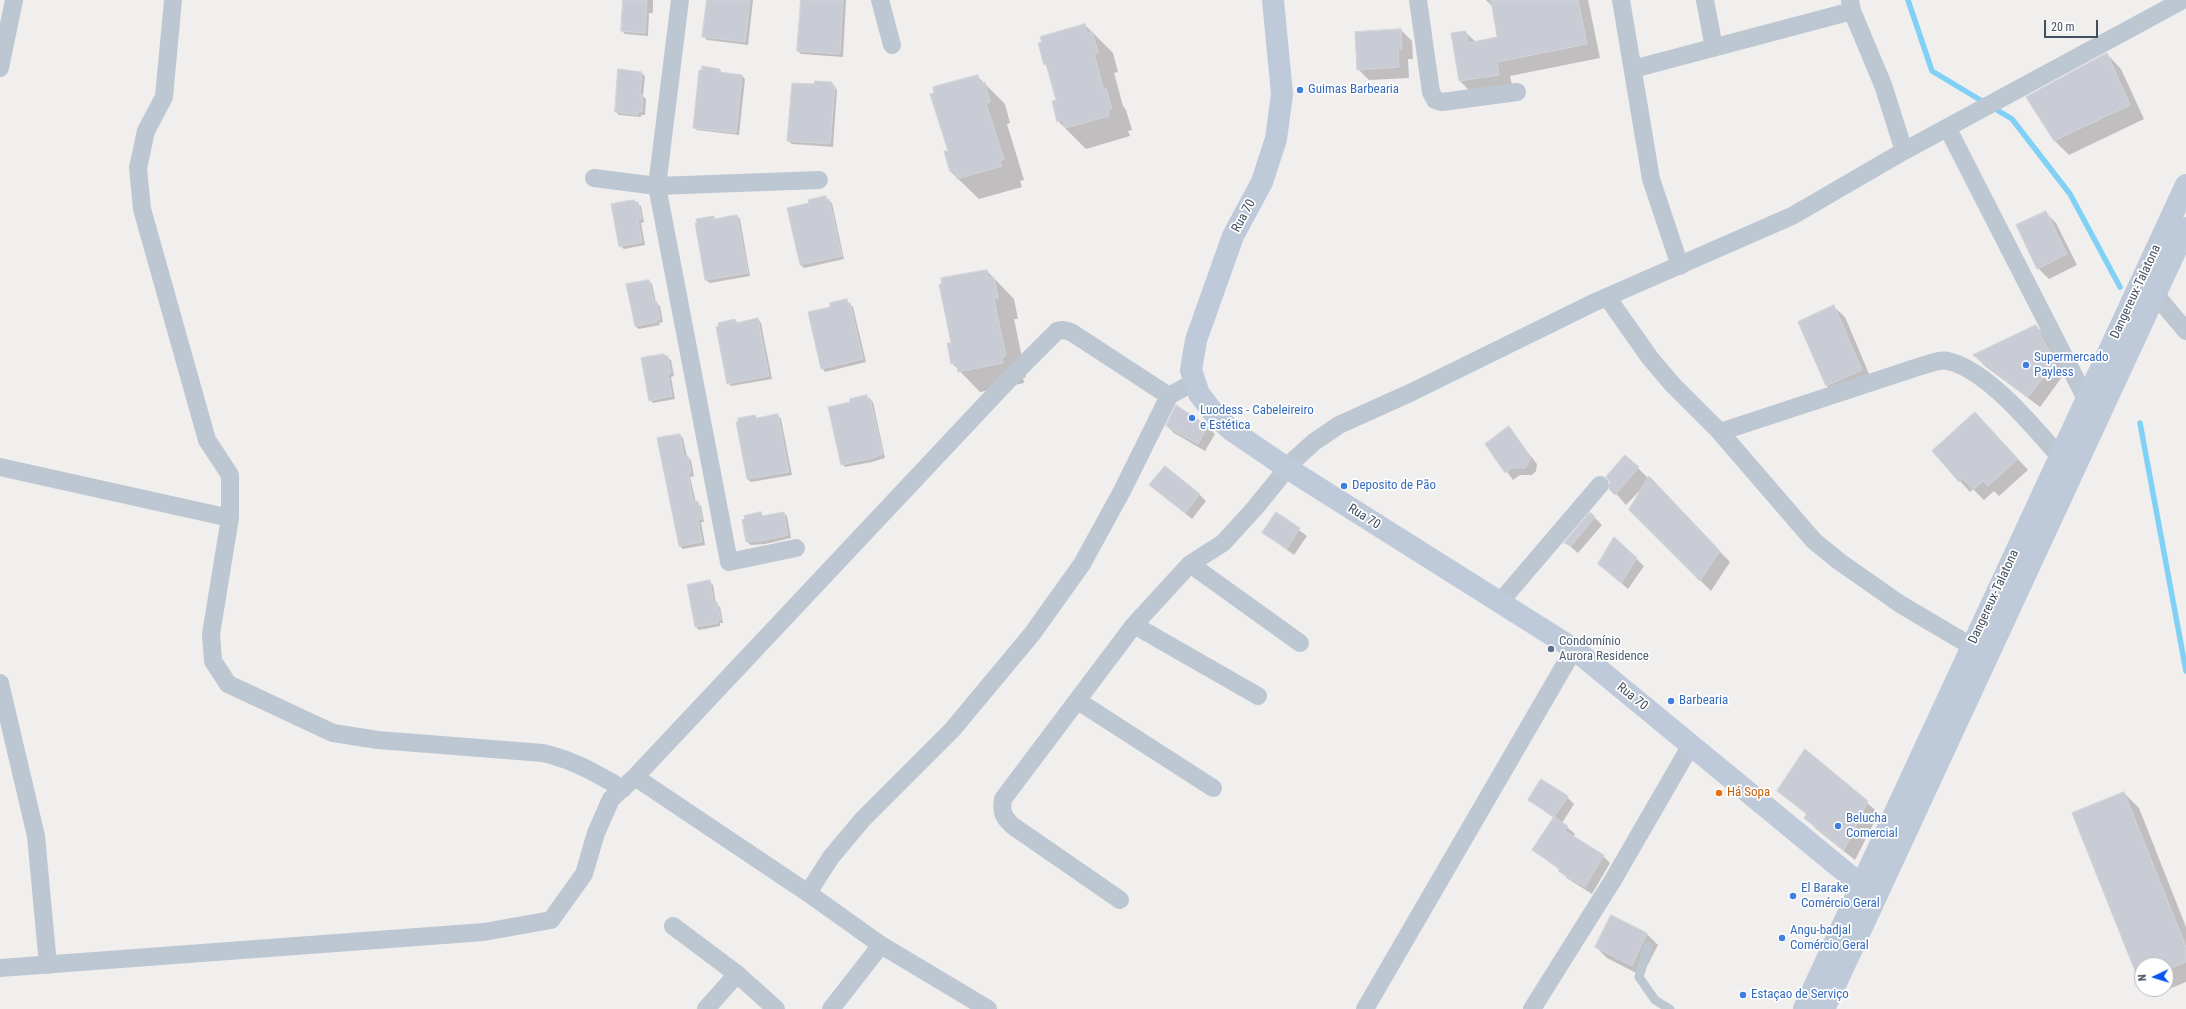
<!DOCTYPE html>
<html>
<head>
<meta charset="utf-8">
<style>
	body { margin:0 }
	#map { position:relative; width:2186px; height:1009px; overflow:hidden; background:#f1eeee; font-family:"Roboto Condensed",sans-serif }
	canvas { display:block }
	.north { position:absolute; left:2134px; top:957px; width:40px; height:40px; box-sizing:border-box; background:#fff; border:1px solid #b4b9bf; border-radius:50%; rotate:266deg; font-size:11px; font-weight:700; line-height:16px; text-align:center; color:#444f5e }
	.north::after { content:''; display:block; margin:auto; width:14px; height:18px; background:#0655f3; clip-path:polygon(50% 0,100% 100%,50% 72%,0 100%) }
	.scale { position:absolute; left:2044px; top:20px; width:54px; height:18px; box-sizing:border-box; border:2px solid #444f5e; border-top:0; padding-left:5px; font-size:12px; line-height:14px; white-space:nowrap; color:#444f5e; -webkit-text-stroke:3px #fff; paint-order:stroke }
</style>
</head>
<body>
<div id="map">
<canvas width="2186" height="1009"></canvas>
<div class="north">N</div>
<div class="scale">20 m</div>
</div>
<script>
const ctx = document.querySelector('canvas').getContext('2d');
ctx.lineJoin = 'round';
function fill(path, color) {
  ctx.fillStyle = color;
  ctx.fill(path, 'evenodd');
}
function trace(path, color, width, dash) {
  ctx.strokeStyle = color;
  ctx.lineWidth = width;
  ctx.lineCap = dash ? 'butt' : 'round';
  ctx.setLineDash(dash || []);
  ctx.stroke(path);
}
function drawText(font, color, halo, rows, align = 'center') {
  ctx.font = font + ' "Roboto Condensed",sans-serif';
  ctx.lineWidth = 3.5;
  ctx.setLineDash([]);
  ctx.textBaseline = 'middle';
  ctx.strokeStyle = halo;
  ctx.fillStyle = color;
  for (const [text, x, y, turn = 0] of rows) {
    ctx.save();
    ctx.translate(x, y);
    ctx.rotate((+turn || 0) * Math.PI / 180);
    ctx.textAlign = isNaN(turn) ? turn : align;
    if (halo) ctx.strokeText(text, 0, 0);
    ctx.fillText(text, 0, 0);
    ctx.restore();
  }
}
fill(new Path2D(`
	M624,0h29v13h-4l-1,23 -23,-2 -3,-3z
	M708,0h45l-5,45 -41,-5 -3,-3z
	M802,0h44l-3,57 -42,-3 -3,-3z
	M1486,0h102l12,58 -90,18 3,13 -39,6 -14,-14 -8,-47 13,-2 11,10 22,-4 -5,-31z
	M1085,25l28,28 5,19 -4,1 9,33 3,4 6,20 -4,1 2,5 -44,13 -28,-28 -1,-20 -9,-33 -3,-4z
	M1401,30l11,11 1,18h-5l1,19 -40,2 -11,-11z
	M2107,54l14,15 23,50 -75,36 -14,-14 -28,-44z
	M719,69l3,4 20,3 3,3 -6,56 -42,-5 -3,-3z
	M641,73l4,3 -2,20 3,3 -1,16h-4v2l-22,-2 -3,-3z
	M977,76l28,28 5,19 -3,1 17,56 -4,1 2,6 -43,12 -28,-27 -2,-21z
	M832,83l5,7 -4,57 -41,-3 -4,-3 27,-56z
	M825,197l7,6 12,56 -40,9 -3,-3 -13,-56 22,-5z
	M634,201l7,5 3,16 -3,1 4,22 -21,4 -4,-3z
	M2045,212l11,11 21,42 -28,14 -11,-11z
	M737,216l3,3 10,57 -40,7 -4,-3 -10,-56 17,-7 3,3z
	M987,271l27,28 4,20h-4l12,58 -3,1 1,5 -44,9 -28,-29 1,-20z
	M649,281l3,3 4,19 4,3 3,16 -4,1 1,2 -21,4 -4,-3 -8,-41z
	M846,301l7,6 13,55 -41,10 -3,-4 9,-61z
	M1834,307l11,10 27,64 -35,15 -11,-11z
	M758,319l3,4 11,56 -41,7 -3,-3 7,-63 3,3z
	M2036,326l11,11 18,36 -25,34 -55,-41 -11,-11z
	M666,357l5,3 3,16 -3,1 4,22 -22,4 -3,-3z
	M866,396l7,6 12,56 -13,4 -27,5 -3,-3 9,-61z
	M1176,407l32,20 7,7 -10,17 -31,-18 -7,-7z
	M1975,413l53,57 -29,26 -5,-5 -10,9 -11,-11 -3,3 -10,-11z
	M778,415l3,4 11,56 -41,7 -4,-3 -8,-56 15,-7 4,3z
	M1509,428l28,36 -1,7 -4,4h-12l-7,5 -27,-36z
	M680,435l3,3 4,19 4,3 3,16 -4,1 6,26 5,3 3,16h-3l4,23 -22,4 -3,-3 -22,-107z
	M1638,468l92,94 -19,29 -75,-75 9,-31 -19,20 -15,-17z
	M1151,485l48,9 7,7 -14,18z
	M784,513l3,3 4,22 -26,6 -14,1 -4,-3 -4,-22 18,-6 3,2z
	M1276,514l31,22 -13,19 -30,-22z
	M1591,514l11,11 -24,28 -12,-10z
	M1614,538l30,28 -16,23 -28,-25z
	M709,581l4,4 3,19 4,3 3,16h-3v3l-21,4 -3,-3z
	M1805,751l74,62 -24,47 -39,-31 -10,-11 1,-3 -29,-24z
	M2124,793l15,15 47,119v55l-32,13 -5,-6h17v-24h-24v17l-2,-2z
	M1567,797l7,7 -12,19 13,11 -2,3 30,19 7,7 -18,31 -25,-16 -7,-8 -27,-20 21,-32 -25,-18z
	M1611,916l36,18 11,11 -16,31 -35,-18 -11,-11z`), '#0003');
trace(new Path2D(`
	M1908,0l24,71 80,48 58,75 50,93
	M2140,423l46,248`), '#80d1f5', 5.5);
const building = new Path2D(`
	M623,0h24l-2,33 -24,-2z
	M707,0h43l-5,42 -43,-5z
	M801,0h42l-3,54 -43,-3z
	M1491,0h87l9,44 -90,18 2,13 -40,6 -8,-48 15,-2 2,12 29,-6z
	M1085,24l2,9 5,-2 6,21 -4,1 9,35h3l6,21 -4,1 1,6 -44,12 -3,-8 -5,2 -5,-21 4,-1 -10,-36 -2,1 -6,-22 4,-1 -2,-5z
	M1401,29l1,20h-4l1,18 -42,3 -2,-38z
	M2107,53l23,52 -76,36 -28,-44z
	M702,66l18,3 -1,3 23,3 -6,58 -43,-5 6,-58h3z
	M618,69l24,3 -2,22 3,1 -1,17h-4v3l-23,-3z
	M978,75l2,8 5,-1 5,20 -4,1 18,56 -4,2 2,5 -45,13 -2,-8 -5,1 -6,-21h4l-18,-57 4,-1 -1,-6z
	M815,81l17,1v4h3l-5,58 -43,-3 5,-58 22,1z
	M826,196v4l3,-1 13,57 -42,9 -13,-57 22,-5 -1,-3z
	M634,200l1,2h3l4,17 -4,1 4,22 -23,5 -8,-43z
	M2046,211l21,43 -30,15 -21,-44z
	M737,215l11,58 -43,7 -10,-57h2l-1,-4 18,-3v3z
	M987,270l2,8 5,-1 4,21 -4,1 12,57 -4,1 1,6 -45,9 -2,-9 -5,1 -4,-21h4l-12,-59h3l-1,-6z
	M649,280l5,22h3l3,17 -3,1v2l-22,4 -9,-42z
	M847,299l1,4h2l13,56 -42,10 -13,-57 22,-5v-4z
	M1834,305l28,65 -36,16 -28,-64z
	M758,318l11,58 -42,8 -11,-57 3,-1 -1,-3 17,-4 1,4z
	M2036,325l19,37 -27,35 -55,-42z
	M664,354l1,2h3l3,17 -3,1 4,22 -23,5 -8,-43z
	M867,395v4l3,-1 13,56 -14,5 -28,6 -13,-58 22,-5v-3z
	M1176,405l32,21 -10,18 -32,-18z
	M1975,412l43,47 -30,27 -5,-5 -10,9 -11,-12 -3,4 -27,-31z
	M778,414l11,58 -42,7 -11,-57h2v-4l17,-3 1,3z
	M1509,426l21,30v4l-5,8h-13l-7,5 -20,-29z
	M680,434l4,22h4l3,17 -3,1 5,26 1,2 4,-1 4,18h-4l4,23 -23,4 -22,-108z
	M1625,455l14,12 -24,28 -6,-6 1,-7 -4,-5z
	M1165,466l35,28 -15,19 -36,-28z
	M1649,476l71,75 -20,30 -71,-71z
	M761,512l1,4 22,-4 4,23 -27,6 -15,1 -4,-22 3,-1 -1,-3z
	M1276,512l24,16 -13,21 -25,-16z
	M1590,512l5,5 -24,29 -7,-3z
	M1614,537l23,21 -16,25 -23,-19z
	M710,580l4,23 3,-1 4,18h-4l1,3 -23,4 -8,-42z
	M1805,749l63,52 -24,49 -40,-32 3,-4 -30,-23z
	M1541,779l27,17 -14,21 -26,-17z
	M2124,792l62,155v15l-20,8v-5h-24v15l-3,1 -67,-168z
	M1554,817l14,9 -3,5 39,24 -19,32 -27,-16 2,-2 -28,-19z
	M1611,915l36,18 -15,33 -37,-19z`);
fill(building, '#c9ccd4');
trace(building, '#d1d3da', 1);
trace(new Path2D(`
	M1648,947l-9,30 16,23 15,9`), '#bdc7d2', 9);
trace(new Path2D(`
	M173,0l-9,97 -18,34 -8,37 4,41 65,231 23,35v43l-19,116 2,27 15,23 105,49 45,7 165,13c30,7 53,20 80,36
	M680,0l-23,186 72,376 67,-14
	M880,0l12,45
	M1418,0l13,92 4,8 7,2 75,-10
	M1621,0l30,179 29,87
	M1705,0l9,48
	M1850,1l2,10 31,74 21,66
	M0,68l14,-68
	M1633,69l219,-58
	M1948,129l138,270
	M594,178l63,8 162,-6
	M2155,294l31,37
	M1607,297l43,61 23,27 47,47 94,109 26,21 60,42 71,42
	M1720,432l201,-66c8,-2 20,-7 27,-5 39,9 85,65 111,95
	M0,467l230,51
	M1190,564l110,79
	M1500,602l100,-117
	M1134,625l124,71
	M0,683l36,153 12,129
	M1078,701l135,87
	M635,777l173,116 73,52 107,64
	M808,893l23,-36 32,-38 89,-89 80,-96 50,-70 40,-73 47,-95 25,-14
	M1120,900l-107,-74c-10,-9 -12,-14 -10,-27l131,-174 56,-61 33,-21 32,-35 38,-47 21,-19 25,-17 73,-33 181,-89 199,-87 112,-65 279,-151
	M673,926l64,48 39,35
	M0,968l484,-36 67,-12 33,-46 12,-41 15,-34 24,-22 378,-402 44,-44 6,-1 8,2 98,64
	M706,1009l31,-35
	M831,1009l50,-64
	M1365,1009l209,-360
	M1532,1009l81,-129 78,-135`), '#bdc7d2', 18);
trace(new Path2D(`
	M1273,0l9,94 -6,45 -14,43 -29,54 -37,104 -5,30 8,24 18,23 14,13 56,38 287,181 287,236
	M1804,1009l382,-824
	M1824,1009l362,-781`), '#bec9d9', 22);
for (const [x, y, r, color] of [
	[1300,90,4,"#3f7fe0"],
	[2026,365,4,"#3f7fe0"],
	[1192,418,4,"#3f7fe0"],
	[1344,486,4,"#3f7fe0"],
	[1551,649,4,"#5c6f8a"],
	[1671,701,4,"#3f7fe0"],
	[1719,793,4,"#e8710a"],
	[1838,826,4,"#3f7fe0"],
	[1793,896,4,"#3f7fe0"],
	[1782,938,4,"#3f7fe0"],
	[1743,995,4,"#3f7fe0"]
]) {
  const dot = new Path2D();
  dot.arc(x, y, r, 0, 2 * Math.PI);
  ctx.fillStyle = color;
  ctx.fill(dot);
  trace(dot, '#fff', 1.5);
}
drawText('13px', '#366cbe', '#fff', [
	["Guimas Barbearia",1308,90],
	["Supermercado",2034,358],
	["Payless",2034,373],
	["Luodess - Cabeleireiro",1200,411],
	["e Estética",1200,426],
	["Deposito de Pão",1352,486],
	["Barbearia",1679,701],
	["Belucha",1846,819],
	["Comercial",1846,834],
	["El Barake",1801,889],
	["Comércio Geral",1801,904],
	["Angu-badjal",1790,931],
	["Comércio Geral",1790,946],
	["Estaçao de Serviço",1751,995]
], 'left');
drawText('13px', '#444f5e', '#fff', [
	["Rua 70",1244,216,-62],
	["Dangereux-Talatona",2136,292,-65],
	["Rua 70",1364,517,32],
	["Dangereux-Talatona",1994,597,-65],
	["Rua 70",1632,697,39]
]);
drawText('13px', '#4e5e75', '#fff', [
	["Condomínio",1559,642],
	["Aurora Residence",1559,657]
], 'left');
drawText('13px', '#c56008', '#fff', [
	["Há Sopa",1727,793]
], 'left');
</script>
</body>
</html>
